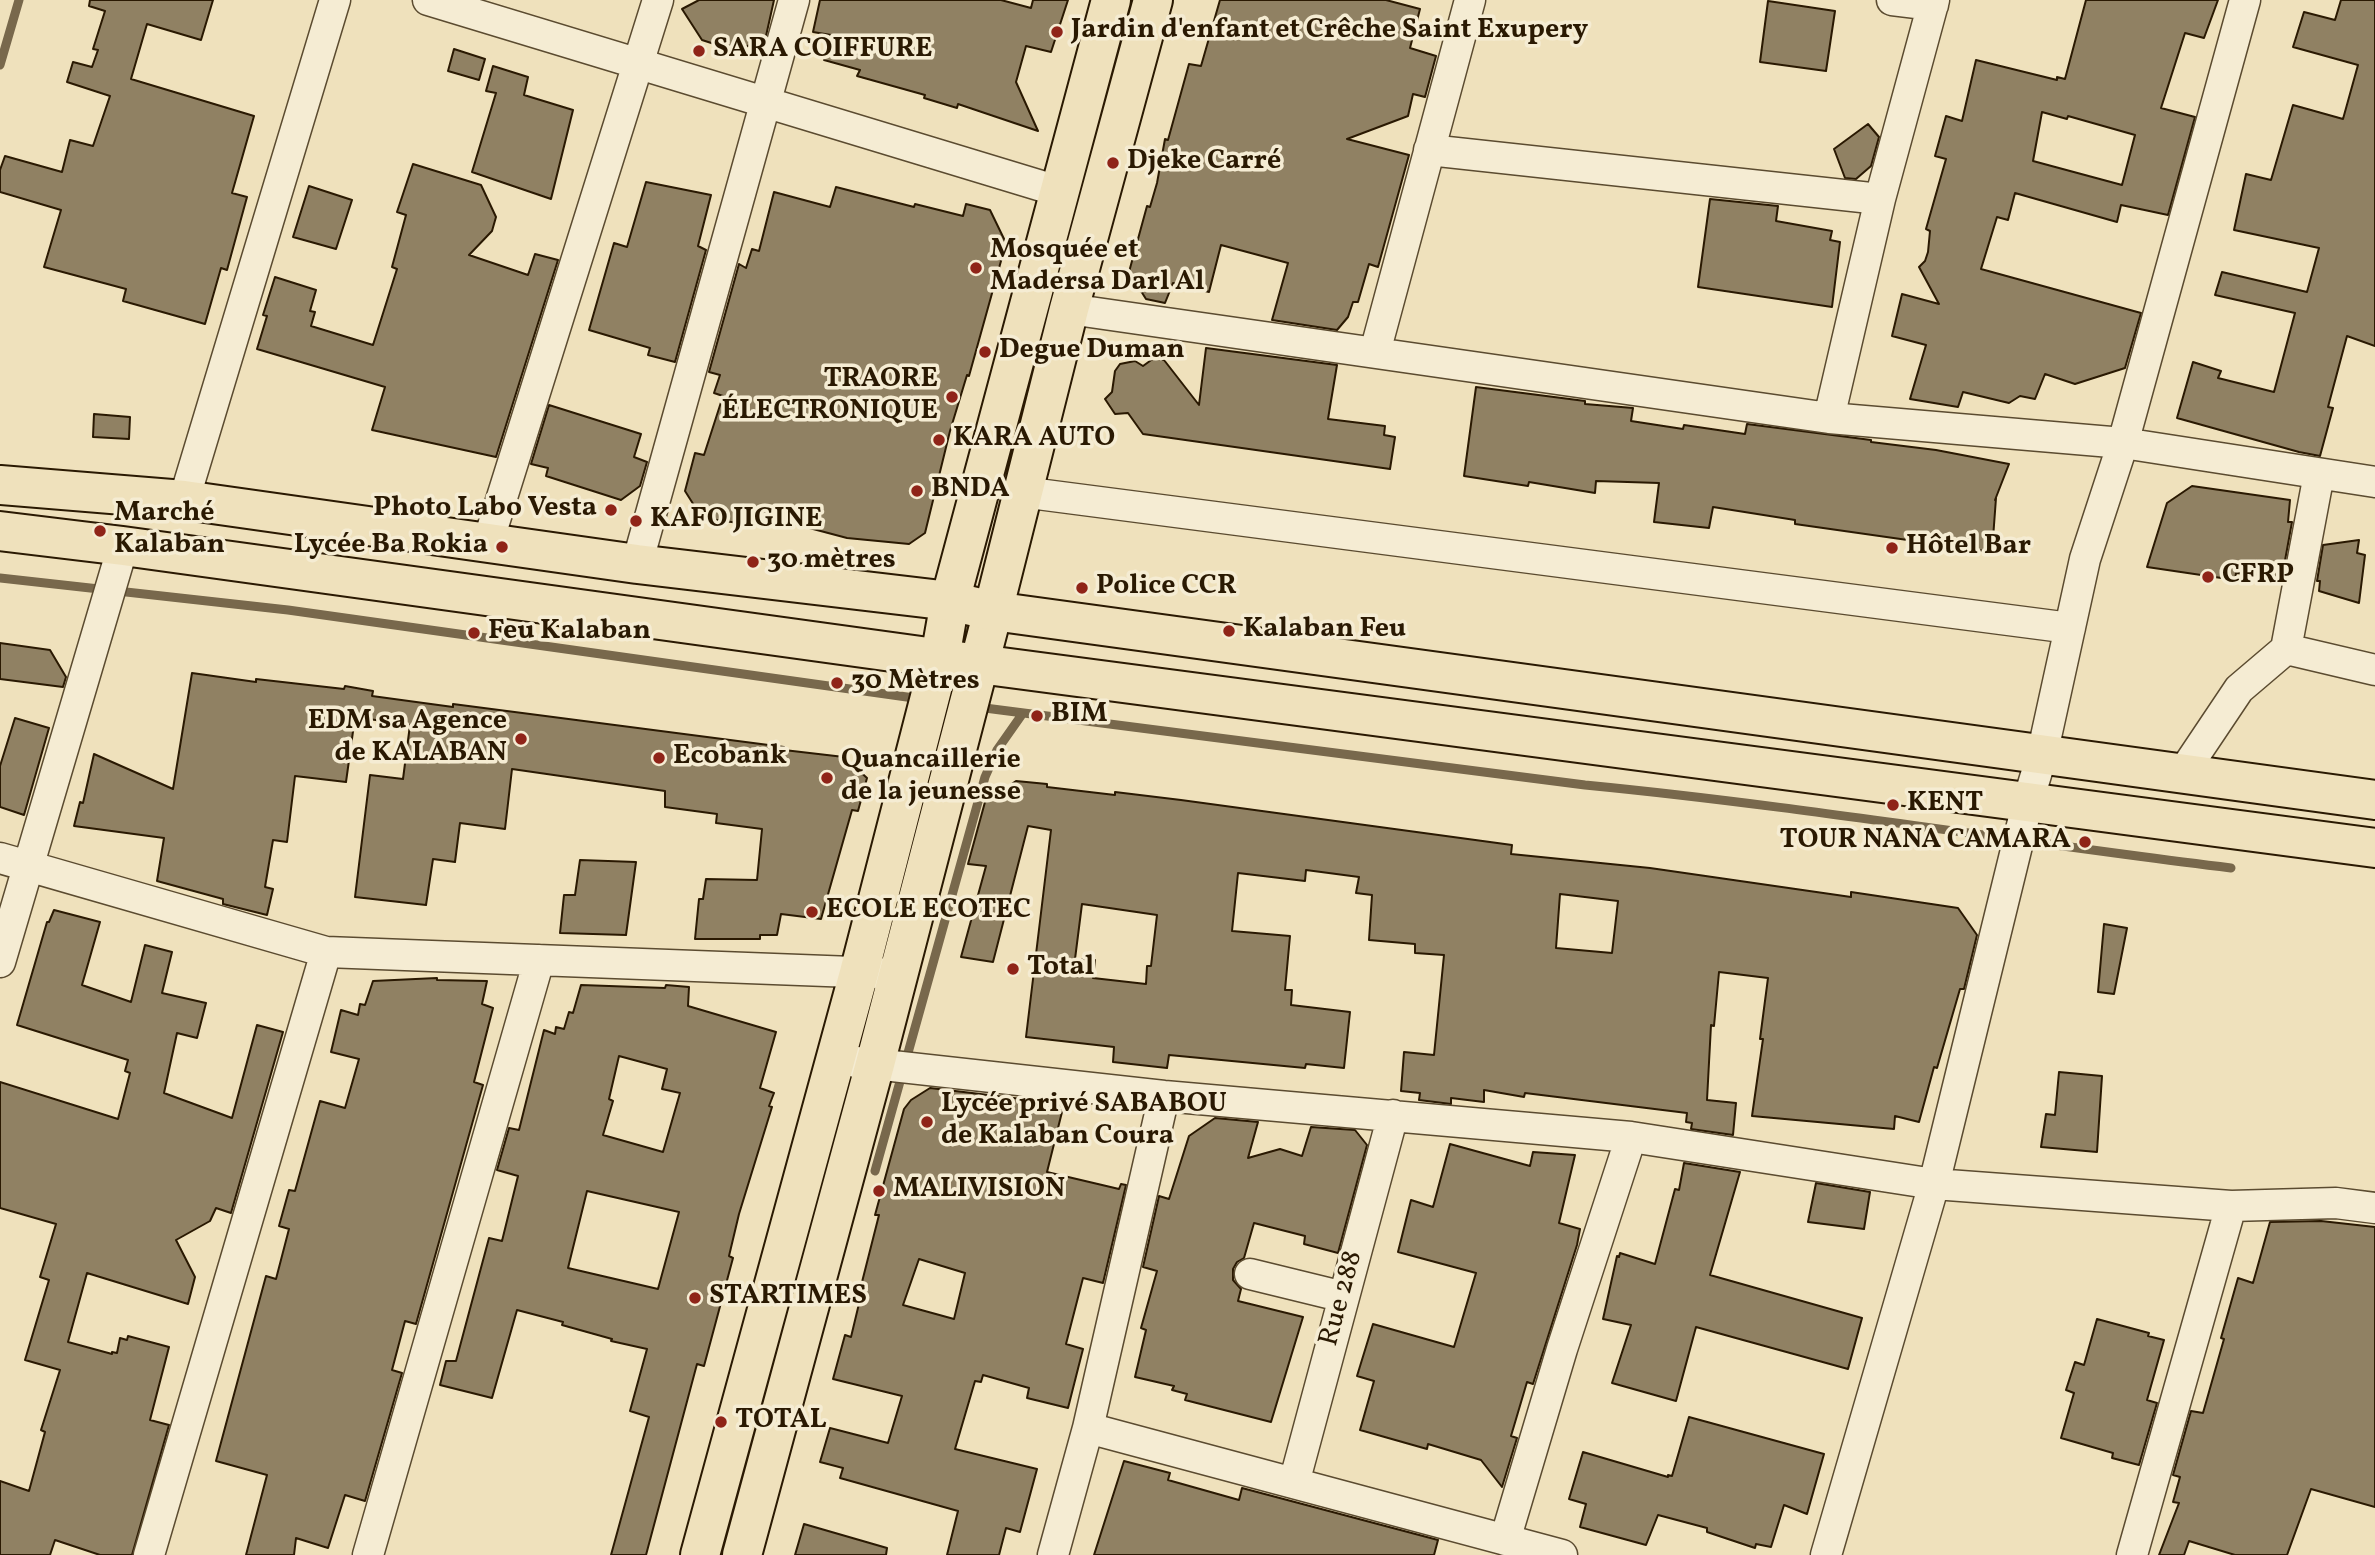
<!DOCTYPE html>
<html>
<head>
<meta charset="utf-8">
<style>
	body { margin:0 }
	canvas { display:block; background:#efe1bc }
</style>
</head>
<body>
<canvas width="2375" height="1555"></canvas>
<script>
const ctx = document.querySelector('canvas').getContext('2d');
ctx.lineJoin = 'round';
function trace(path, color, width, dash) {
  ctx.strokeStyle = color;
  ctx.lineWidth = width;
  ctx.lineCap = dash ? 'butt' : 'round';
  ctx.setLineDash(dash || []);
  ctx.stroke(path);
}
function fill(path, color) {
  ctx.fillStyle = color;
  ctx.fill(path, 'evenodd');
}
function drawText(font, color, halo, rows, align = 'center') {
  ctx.font = font + ' Vollkorn,serif';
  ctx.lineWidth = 7;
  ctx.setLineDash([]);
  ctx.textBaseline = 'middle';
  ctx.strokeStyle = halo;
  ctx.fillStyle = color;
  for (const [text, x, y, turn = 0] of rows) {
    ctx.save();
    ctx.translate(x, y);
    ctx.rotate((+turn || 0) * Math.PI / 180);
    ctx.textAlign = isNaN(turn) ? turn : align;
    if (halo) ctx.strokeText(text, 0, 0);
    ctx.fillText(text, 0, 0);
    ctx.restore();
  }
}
trace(new Path2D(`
	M0,65l19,-65
	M0,578l288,32 633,89
	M977,707l608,78c216,21 431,57 646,83
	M875,1171l110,-394 12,-27 26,-37`), '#78684c', 9);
const building = new Path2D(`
	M90,0h123l-12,40 -54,-16 -16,55 123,37 -22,77 15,4 -20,73 -6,-2 -16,56 -82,-23 3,-12 -82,-22 17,-57 -61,-18v-22l5,-14 57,16 8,-32 23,6 17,-50 -43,-14 6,-20 19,5 6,-17 -5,-1 12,-38 -16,-5z
	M699,0h75l-8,36 -24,13 -9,1 -31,-10 -20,-31z
	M820,0h181l30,8 2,-8h35l-17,52 -25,-6 -10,36 22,49 -80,-27 -1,4 -33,-10 1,-3 -68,-19 3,-6 -36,-10 7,-25 -18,-3z
	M1220,0h166l34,9 -10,39 26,8 -11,41 -12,-3 -5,22 -61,23 62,16 -31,112 -9,-3 -11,38h-5l-5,15 -11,13 -65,-10 16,-57 -67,-18 -12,47 -36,-9 -8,20 -19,-4 -17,-27 18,-66 3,1 7,-24 8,-44 3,1 21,-76 12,2z
	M2086,0h132l-14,38 -19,-5 -24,75 34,9 -27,98 -47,-10 -4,17 -102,-29 -7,27 -11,-3 -16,52 160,44 -16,55 -50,16 -30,-10 -10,25 -15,-3 -11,7 -46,-11 -5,15 -48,-8 16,-54 -34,-9 10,-42 37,10 -20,-37 6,-6 3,-9 2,-21 -4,-2 20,-70 -11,-3 11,-40 16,5 14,-61 81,20v-3l8,2zM2042,112l25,7 1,-3 67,19 -13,50 -89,-24z
	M2341,0h34v346l-28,-10 -19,71 5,1 -13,48 -21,-4 -122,-34 16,-56 28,9 -3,7 56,14 21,-79 -80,-18 7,-23 85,20 12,-44 -85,-18 12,-56 25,6 22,-75 50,14 15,-54 -65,-18 11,-35 31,8z
	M1768,1l67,10 -9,60 -66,-9z
	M454,49l31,10 -6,21 -31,-9z
	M493,66l35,11 -4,18 49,15 -22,89 -79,-27 24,-79 -10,-2z
	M1868,124l11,13 -8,29 -15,13 -11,-1 -11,-29z
	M413,164l68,21 15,32 -4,14 -23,24 59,20 7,-21 23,6 -62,197 -124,-27 13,-43 -128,-38 10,-33 -4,-1 12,-38 41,13 -6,21 5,1 -4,14 62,19 24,-76 -5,-2 14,-52 -9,-3z
	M646,182l65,13 -13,51 8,4 -31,112 -27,-7 2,-7 -61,-18 25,-87 13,4z
	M309,186l43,14 -16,49 -43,-12z
	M836,187l78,20 1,-3 48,12 3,-12 24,6 16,33 -37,133 -2,-1 -17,56 -25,102 -16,11 -62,-6 -83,-22 -3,10 -59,-8 -17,-27 10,-38 9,2 19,-59 -9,-3 6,-18 -11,-3 30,-108 7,4 6,-19 7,2 15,-59 56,15z
	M1710,199l68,7 -2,15 56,10 -2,9 10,2 -8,65 -134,-20z
	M1206,348l131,17 -9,54 57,7 -1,9 11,2 -5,32 -247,-35 -15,-21 -13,1 -10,-15 7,-7 3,-21 5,-7 15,-3 8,5 11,-8 10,2 35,45z
	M1476,387l109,14v3l48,4 -2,13 52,8 1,-4 61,9 2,-10 124,16v2l65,8 73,14 -14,36 1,-2 -4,54 -197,-28v-4l-82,-13 -4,21 -55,-6 5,-39 -63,-2 -1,12 -66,-11 -1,4 -64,-10z
	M549,405l92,29 -7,23 13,5 -7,24 -19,14 -75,-24 2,-8 -17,-4z
	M94,414l36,3 -1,22 -36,-2z
	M2192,486l98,14 -2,22h4l-10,55 -46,-4 -1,7 -88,-13 20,-64z
	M2359,540l-2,13 8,2 -6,48 -40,-12 1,-10h-3l6,-36z
	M0,643l50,7 16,27 -3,10 -63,-8z
	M192,673l64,9v-3l88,10 1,-3 28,5 -1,5 81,11v-3l331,43v3l60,7 23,21 -9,33 -6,-1 -31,109 -40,-5 -4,21h-17v4h-65l4,-40h4l3,-20 51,1 5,-51 -46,-6 1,-9 -52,-7v-16l-153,-22 -7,60 -45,-6 -5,39 -22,-3 -7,46 -71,-8 15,-122 33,4 7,-54 -55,-8 -9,65 -51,-6 -8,66 -14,-2 -8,47 8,2 -6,26 -44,-11v-5l-66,-18 7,-43 -90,-12 6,-24 3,1 11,-49 79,35z
	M15,718l34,10 -25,87 -24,-8v-41z
	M1016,781l31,3v3l68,8v-3l66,8 331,45 -1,9 139,14 201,29v-5l107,16 19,27 -13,54h-4l-23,79 -3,-1 -15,55 -24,-6 -1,13 -142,-13 11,-77h-3l8,-61 -49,-6 -5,54 -3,-1 -4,75 29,3 -3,32 -42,-6 1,-6 -6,-1 1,-9 -162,-20 -1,4 -40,-7v12l-33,-4v6l-32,-4 1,-7 -19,-2 3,-39 30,3 10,-100 -29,-2v-9l-46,-4 3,-45 -16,-2 3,-16 -53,-7 -1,11 -67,-8 -6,58 58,5 -5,54h7l-1,15 59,7 -6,56 -38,-4 -1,4 -136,-13 -2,13 -54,-6 1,-15 -88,-10 25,-207 -23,-4 -35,136 -32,-5 25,-91 -18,-2 17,-62zM1560,894l58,7 -6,52 -56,-5zM1082,904l75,11 -6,51h-4l-1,18 -53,-6 2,-18 -20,-1z
	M580,860l56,2 -10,73 -66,-2 4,-38h11z
	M54,910l46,12 -18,63 49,17 14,-57 27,7 -10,41 44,10 -9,35 -20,-5 -13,60 68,25 25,-93 26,7 -52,181 -15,-5 -6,13 -34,19 19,37 -7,27 -101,-31 -19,69 44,12v-2l5,1 3,-15 7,2 1,-4 41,11 -19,73 19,5 -37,130h-32l-45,-15 -5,15h-50v-74l29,10 16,-59 -4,-2 19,-60 -35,-10 24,-80 -9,-3 16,-53 -56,-16v-126l118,37 12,-46 -5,-2 3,-11 -111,-35 30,-103h2z
	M2104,924l23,4 -13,66 -16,-2z
	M437,978v2l50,1 -5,23 11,4 -19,74 9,3 -67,239 -11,-3 -13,49 10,3 -37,128 -20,-6 -17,53 -32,-10 -2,17h-48l21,-80 -51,-14 50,-185 10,3 13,-50 -10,-3 10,-36 6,1 25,-90 25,7 14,-49 -28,-7 10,-42 17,5 2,-11 5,1 8,-24z
	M581,985l84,3 1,-3 23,2 -1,19 88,26 -16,56 14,5 -5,13 3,1 -33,107 -10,42 4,2 -29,108 -7,-2 -51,191h-35l38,-138 -19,-6 17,-62 -36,-8 1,-2 -50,-14 1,-3 -46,-12 -25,88 -52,-13 6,-24h10l33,-123 13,3 16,-65 -21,-6 12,-42 10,2 25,-100 11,4 1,-7 8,2 5,-17 4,1zM619,1056l48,13 -5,20 18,4 -17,59 -60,-17 10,-34 -4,-2zM587,1191l92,21 -21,77 -90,-21z
	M2059,1072l43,4 -5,76 -56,-5 5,-33 9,1z
	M930,1088l134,16 -17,68 72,17 2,-5 5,1 -23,98 -20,-5 -17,66 17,5 -15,59 -41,-10 2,-10 -46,-13 -2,7 -6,-1 -20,68 82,20 -17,63 -14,-4 -7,27h-52l11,-44 -118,-33 3,-10 -23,-6 10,-34 58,15 14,-47 -69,-17 12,-44 6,2 12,-50 -2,-1 18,-71h-4l29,-106 7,-9zM919,1259l46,14 -11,46 -51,-14z
	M1215,1118l43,4 -10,36 32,-9 22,7 9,-29 44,3 12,15 -29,108 -34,-9 1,-8 -51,-13 -10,35 -7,4 -4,7v11l8,9 -3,12 65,16 -32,105 -86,-22 2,-6 -15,-4 2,-4 -39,-9 11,-47 -5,-2 16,-57 -14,-4 16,-71 10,3 20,-63z
	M1450,1144l80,22 3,-14 42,3 -16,68 21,6 -3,16 -44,139 -6,-2 -16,54 6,2 -15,49 -21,-27 -53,-16 -1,5 -67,-19 14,-49 -17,-5 16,-52 81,23 22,-74 -78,-21 13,-52 22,7z
	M1684,1163l56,9 -30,103 152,43 -14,51 -152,-42 -20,74 -64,-18 19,-58 -28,-6 14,-63 2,1 1,-4 35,11 20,-75 4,1z
	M1816,1183l54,9 -6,37 -56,-7z
	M2321,1221l54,6v280l-64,-18 -24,66h-52l-46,-14 -5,14h-25l20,-52 -6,-1 7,-25 -7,-2 18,-64 12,2 21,-74 -3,-1 17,-60 15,5 17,-61z
	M2097,1319l52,14 -1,3 16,4 -17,60 10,3 -18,62 -27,-7 1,-5 -52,-15 13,-45 -8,-3 9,-28 9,3z
	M1689,1417l135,37 -17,60 -23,-9 -13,42 -15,-3 -1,4 -48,-16v-4l-49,-13 -12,30 -66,-18 6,-23 -17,-5 14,-47 85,25v-2l4,1z
	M1124,1461l46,12 -2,7 71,20 3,-12 196,52 -4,15h-340z
	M804,1524l83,24 -1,7h-91z`);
fill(building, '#908163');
trace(building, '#2a1902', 2);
const street = new Path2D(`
	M428,0l630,191
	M1892,0l41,5
	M1429,150l451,49
	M1069,309l760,109 294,25 252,39
	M1375,352l95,-352
	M1829,418l51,-219 54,-199
	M1022,492l1048,136
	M184,500l151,-500
	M488,542l170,-542
	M637,564l157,-564
	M2286,649l33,-175
	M2182,774l57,-85 47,-40 89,21
	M0,858l326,94 553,21
	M0,962l123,-416
	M856,1062l308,34 467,41 303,47 297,22 105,-3 39,5
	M1250,1274l94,23
	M1088,1428l474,127
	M1294,1483l99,-368
	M1505,1540l57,-191 69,-212
	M149,1555l177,-603
	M368,1555l171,-595
	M1053,1555l35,-127 76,-332
	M1826,1555l108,-371 94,-383 14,-46 43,-196 38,-116 122,-443
	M2132,1555l99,-349`);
const primary = new Path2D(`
	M700,1555l159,-582 81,-315 10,-57 161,-601
	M742,1555l133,-491 118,-453 76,-302 84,-309`);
const highway = new Path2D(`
	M0,485l184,15 453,64 313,37 43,10 1382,189
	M0,531l123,15 856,118 1396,184`);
trace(street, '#5b4b30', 33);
trace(primary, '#2a1902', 42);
trace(highway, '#2a1902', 42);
trace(street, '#f5ecd3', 30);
trace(primary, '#efe1bc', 38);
trace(highway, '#efe1bc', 38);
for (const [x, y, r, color] of [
	[1057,32,7,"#8f2418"],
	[699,51,7,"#8f2418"],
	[1113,163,7,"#8f2418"],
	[976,268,7,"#8f2418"],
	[985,352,7,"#8f2418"],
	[952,397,7,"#8f2418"],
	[939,440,7,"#8f2418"],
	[917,491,7,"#8f2418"],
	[611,510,7,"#8f2418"],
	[636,521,7,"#8f2418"],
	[100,531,7,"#8f2418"],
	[502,547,7,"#8f2418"],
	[1892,548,7,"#8f2418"],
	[753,562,7,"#8f2418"],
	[2208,577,7,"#8f2418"],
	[1082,588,7,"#8f2418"],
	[1229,631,7,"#8f2418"],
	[474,633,7,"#8f2418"],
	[837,683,7,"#8f2418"],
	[1037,716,7,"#8f2418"],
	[521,739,7,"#8f2418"],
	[659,758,7,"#8f2418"],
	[827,778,7,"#8f2418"],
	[1893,805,7,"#8f2418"],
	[2085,842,7,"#8f2418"],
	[812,912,7,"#8f2418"],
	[1013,969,7,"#8f2418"],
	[927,1122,7,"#8f2418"],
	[879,1191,7,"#8f2418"],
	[695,1298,7,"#8f2418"],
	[721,1422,7,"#8f2418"]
]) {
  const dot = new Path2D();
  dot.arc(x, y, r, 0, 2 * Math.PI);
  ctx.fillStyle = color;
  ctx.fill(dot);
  trace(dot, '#f5ecd3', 2.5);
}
drawText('bold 28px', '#2a1902', '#f5ecd3', [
	["Jardin d'enfant et Crêche Saint Exupery",1071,32],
	["SARA COIFFURE",713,51],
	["Djeke Carré",1127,163],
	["Mosquée et",990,252],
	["Madersa Darl Al",990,284],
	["Degue Duman",999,352],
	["TRAORE",938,381,"right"],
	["ÉLECTRONIQUE",938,413,"right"],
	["KARA AUTO",953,440],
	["BNDA",931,491],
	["Photo Labo Vesta",597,510,"right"],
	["Marché",114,515],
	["Kalaban",114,547],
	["KAFO JIGINE",650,521],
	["Lycée Ba Rokia",488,547,"right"],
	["Hôtel Bar",1906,548],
	["30 mètres",767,562],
	["CFRP",2222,577],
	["Police CCR",1096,588],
	["Kalaban Feu",1243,631],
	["Feu Kalaban",488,633],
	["30 Mètres",851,683],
	["BIM",1051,716],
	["EDM sa Agence",507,723,"right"],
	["de KALABAN",507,755,"right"],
	["Ecobank",673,758],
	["Quancaillerie",841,762],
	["de la jeunesse",841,794],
	["KENT",1907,805],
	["TOUR NANA CAMARA",2071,842,"right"],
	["ECOLE ECOTEC",826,912],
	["Total",1027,969],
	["Lycée privé SABABOU",941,1106],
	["de Kalaban Coura",941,1138],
	["MALIVISION",893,1191],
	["STARTIMES",709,1298],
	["TOTAL",735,1422]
], 'left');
drawText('28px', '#2a1902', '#f5ecd3', [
	["Rue 288",1343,1299,-75]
]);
</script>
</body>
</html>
